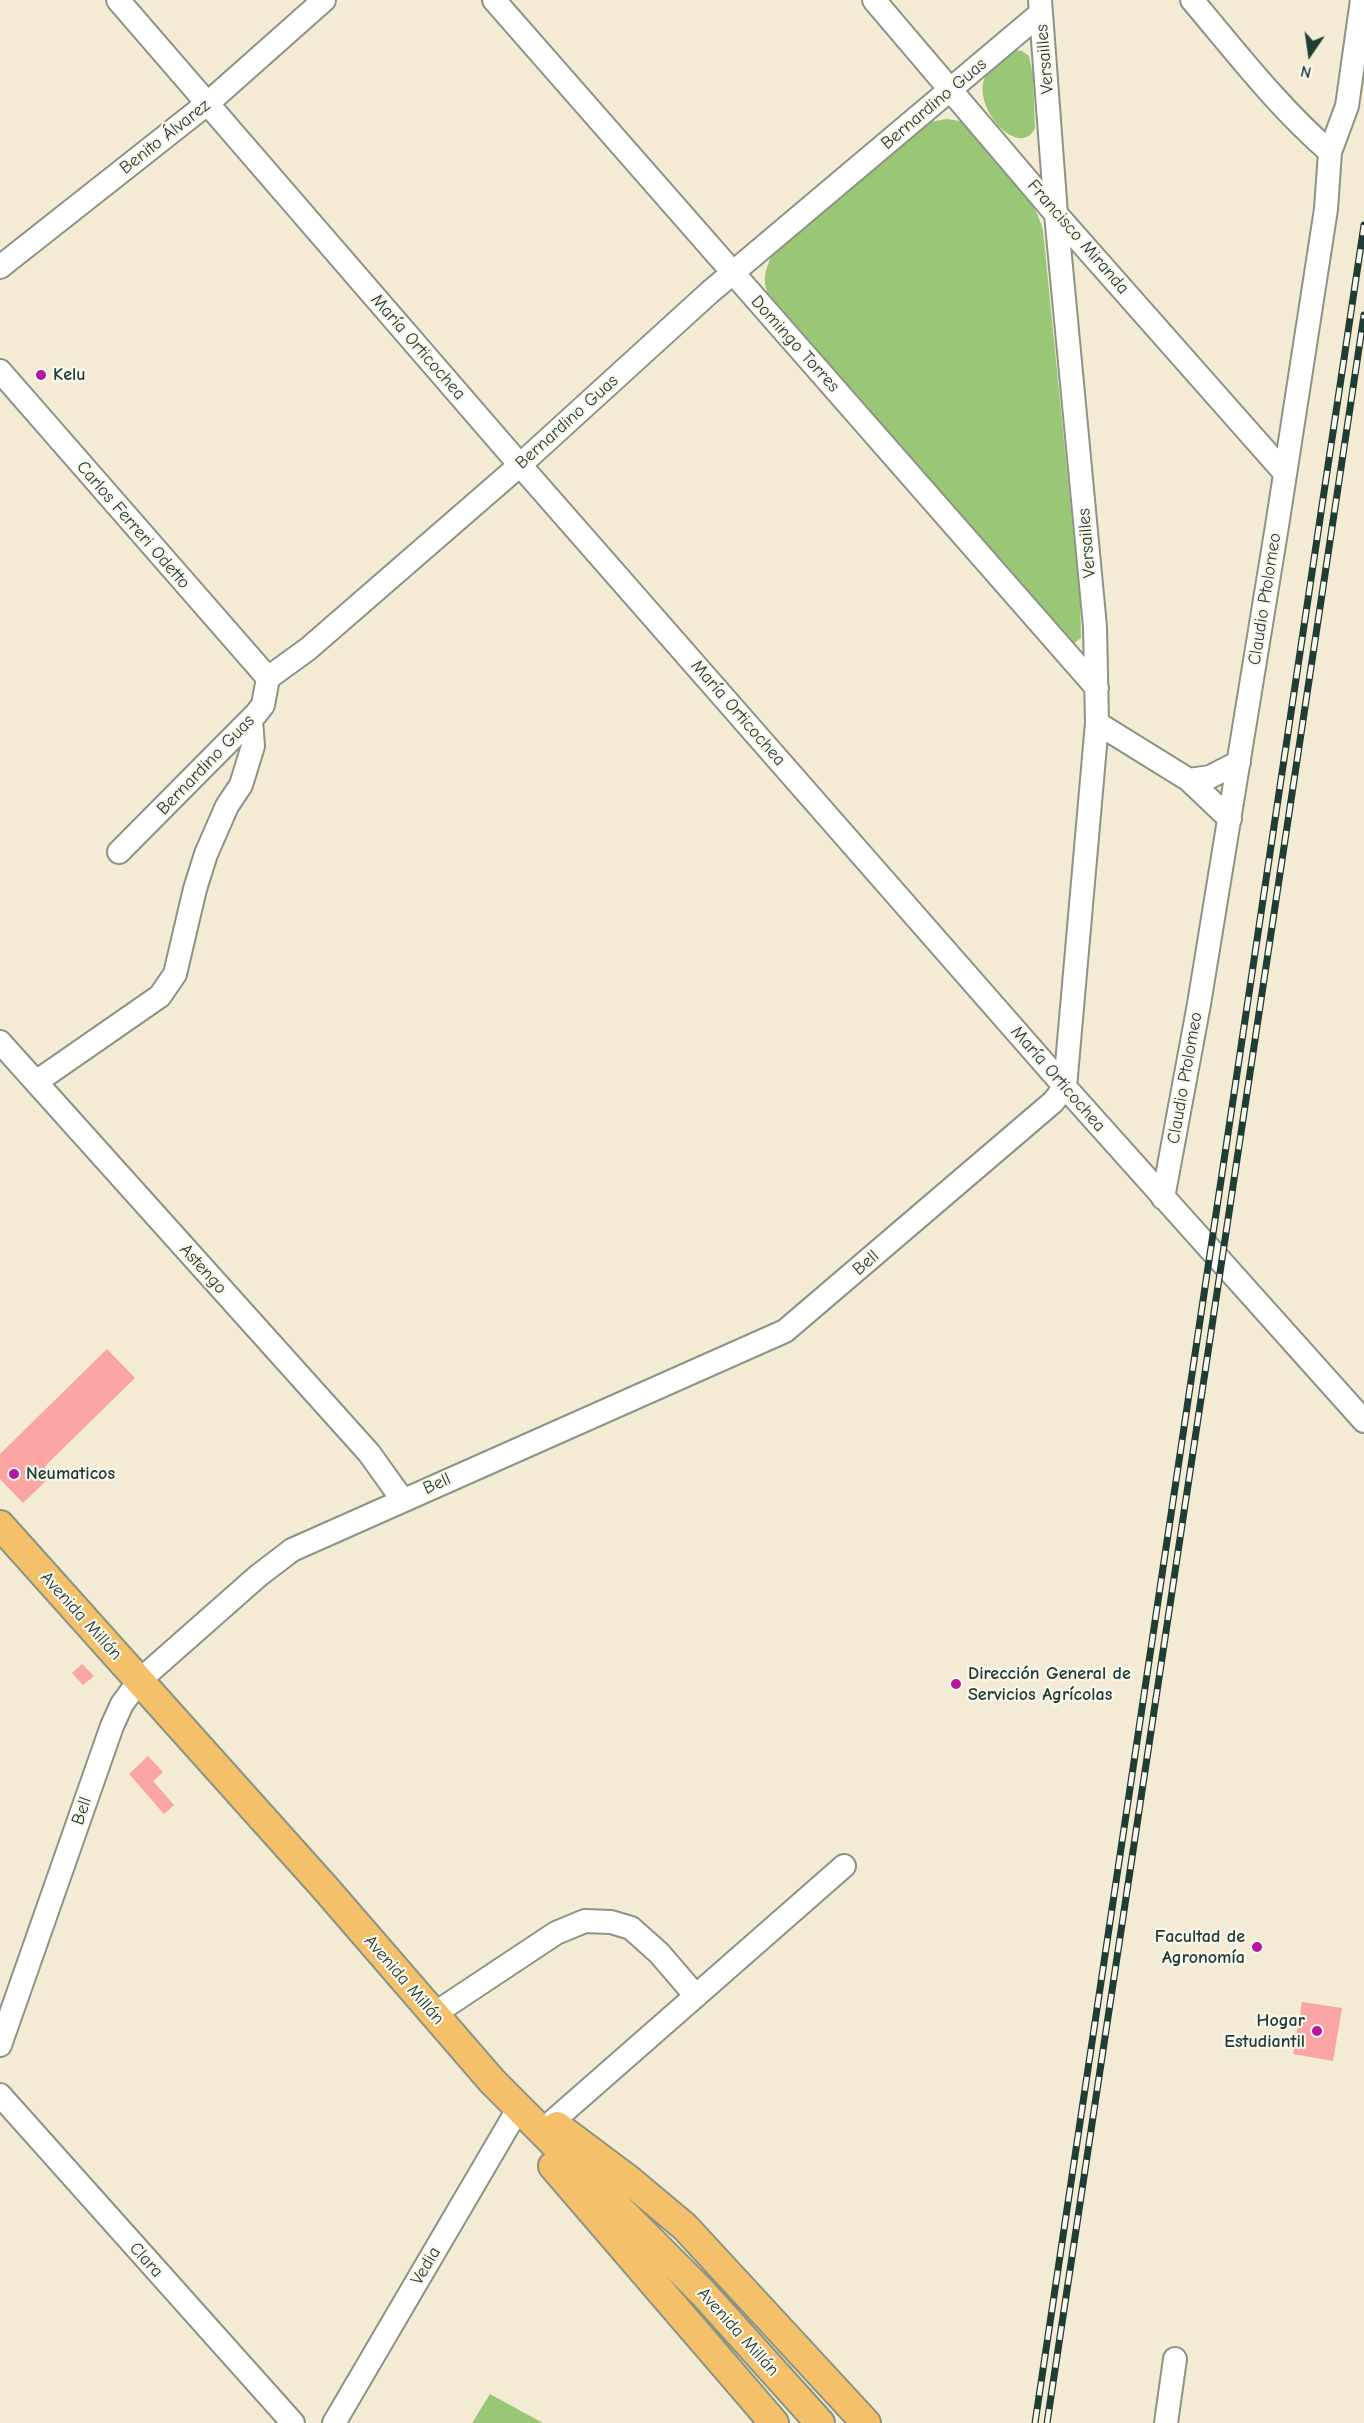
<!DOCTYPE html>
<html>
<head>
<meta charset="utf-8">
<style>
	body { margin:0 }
	#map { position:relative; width:1364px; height:2423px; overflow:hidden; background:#f4ebd4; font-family:"Comic Neue",sans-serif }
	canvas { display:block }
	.north { position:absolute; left:1280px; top:24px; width:60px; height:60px; -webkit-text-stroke:4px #fbf7ec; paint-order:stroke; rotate:193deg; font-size:16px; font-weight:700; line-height:24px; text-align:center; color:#1f3d34 }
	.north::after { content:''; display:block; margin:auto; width:21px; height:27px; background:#1f3d34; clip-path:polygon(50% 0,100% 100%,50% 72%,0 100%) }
</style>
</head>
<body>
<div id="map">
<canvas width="1364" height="2423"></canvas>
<div class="north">N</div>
</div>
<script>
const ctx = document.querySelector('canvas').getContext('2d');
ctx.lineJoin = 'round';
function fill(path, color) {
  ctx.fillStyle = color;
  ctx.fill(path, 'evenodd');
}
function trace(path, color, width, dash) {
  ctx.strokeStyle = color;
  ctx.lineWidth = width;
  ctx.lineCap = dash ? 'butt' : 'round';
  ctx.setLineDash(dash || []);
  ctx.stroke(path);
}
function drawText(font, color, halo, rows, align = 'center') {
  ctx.font = font + ' "Comic Neue",sans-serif';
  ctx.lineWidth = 4.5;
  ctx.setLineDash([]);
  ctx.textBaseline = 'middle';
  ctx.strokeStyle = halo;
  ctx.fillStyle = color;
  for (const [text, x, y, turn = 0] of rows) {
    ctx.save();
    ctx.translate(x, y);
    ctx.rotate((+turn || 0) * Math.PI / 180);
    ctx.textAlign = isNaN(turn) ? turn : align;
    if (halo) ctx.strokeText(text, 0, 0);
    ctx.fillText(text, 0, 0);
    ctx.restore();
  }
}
fill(new Path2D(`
	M1014,50l8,1 7,5 4,19 2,53c-15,33 -66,-22 -49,-53 6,-10 19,-18 28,-25z
	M947,119l13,2 10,6c28,32 61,61 73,103l37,371 1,37 -9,7 -8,-4 -61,-78 -236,-271c-4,-13 -2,-22 4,-35l158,-135z
	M490,2394l53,29h-71z`), '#9ac775');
fill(new Path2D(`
	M107,1349l28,29 -90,88 4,12 -26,25 -23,-24v-25z
	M82,1664l12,12 -11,9 -11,-12z
	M148,1756l15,16 -10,9 21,24 -10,9 -35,-40z
	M1302,2002l40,6 -9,53 -40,-7z`), '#faa4a4');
const minor = new Path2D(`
	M118,0l402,465 545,622 299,334
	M494,0l603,688
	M874,0l182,214 228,258
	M1192,0c44,52 86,107 138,152
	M0,267l208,-164 116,-103
	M0,371l268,307
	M1097,723l92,57 41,39
	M1189,780l21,-3 29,-15
	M119,852l137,-138 7,-9 5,-27 40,-29 212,-184 190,-173 331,-279
	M0,1042l369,411 33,46
	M36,1082l124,-86 15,-22 20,-85 11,-35 21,-48 14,-21 12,-39 -2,-26
	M1163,1198l36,-194 78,-478 49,-317 4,-57 17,-46 15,-106
	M434,2014l122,-81 29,-12 26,1 20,6 28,25 37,43
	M0,2045l112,-319 10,-22 17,-23 119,-105 34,-26 493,-219 268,-229 12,-15 32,-364 -2,-96 -39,-413 -16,-214
	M0,2095l293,328
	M552,2122l292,-256
	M334,2423l184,-314
	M1166,2423l9,-64`);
const major = new Path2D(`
	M0,1525l326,364 166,192 211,212 117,130
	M557,2126l72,54 56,47 181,196
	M553,2166l221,257`);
trace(minor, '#8a9484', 26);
trace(major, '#8a9484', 32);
trace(minor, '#fff', 22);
trace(major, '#f4c16a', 28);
const rail = new Path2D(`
	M1035,2423l329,-2198
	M1047,2423l317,-2108`);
trace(rail, '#1f3d34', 7);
trace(rail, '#fbf7ec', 4.5, [14]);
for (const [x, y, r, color] of [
	[41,375,6,"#b5179e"],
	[14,1474,6,"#b5179e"],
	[956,1684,6,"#b5179e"],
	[1257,1947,6,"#b5179e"],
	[1317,2031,6,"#b5179e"]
]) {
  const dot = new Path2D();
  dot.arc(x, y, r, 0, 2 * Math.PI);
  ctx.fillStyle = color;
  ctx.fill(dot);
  trace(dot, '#fbf7ec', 2);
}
drawText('18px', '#1f3d34', '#fbf7ec', [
	["Versailles",1045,59,-95],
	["Bernardino Guas",934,104,-40],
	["Benito Álvarez",165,137,-38],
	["Francisco Miranda",1078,237,49],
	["Domingo Torres",795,344,48],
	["María Orticochea",418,347,49],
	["Bernardino Guas",567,422,-42],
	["Carlos Ferreri Odetto",133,525,49],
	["Versailles",1087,543,-95],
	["Claudio Ptolomeo",1265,599,-81],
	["María Orticochea",738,713,49],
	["Bernardino Guas",206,765,-46],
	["Claudio Ptolomeo",1185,1078,-80],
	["María Orticochea",1058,1079,49],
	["Bell",866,1263,-41],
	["Astengo",203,1269,48],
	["Bell",437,1484,-24],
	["Avenida Millán",81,1616,48],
	["Bell",82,1811,-71],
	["Avenida Millán",404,1980,49],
	["Clara",146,2260,48],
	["Vedia",426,2266,-60],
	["Avenida Millán",738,2332,48]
]);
drawText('bold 18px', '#1f3d34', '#fbf7ec', [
	["Kelu",53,375],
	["Neumaticos",26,1474],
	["Dirección General de",968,1674],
	["Servicios Agrícolas",968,1695],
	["Facultad de",1245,1937,"right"],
	["Agronomía",1245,1958,"right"],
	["Hogar",1305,2021,"right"],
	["Estudiantil",1305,2042,"right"]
], 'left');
</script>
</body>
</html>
